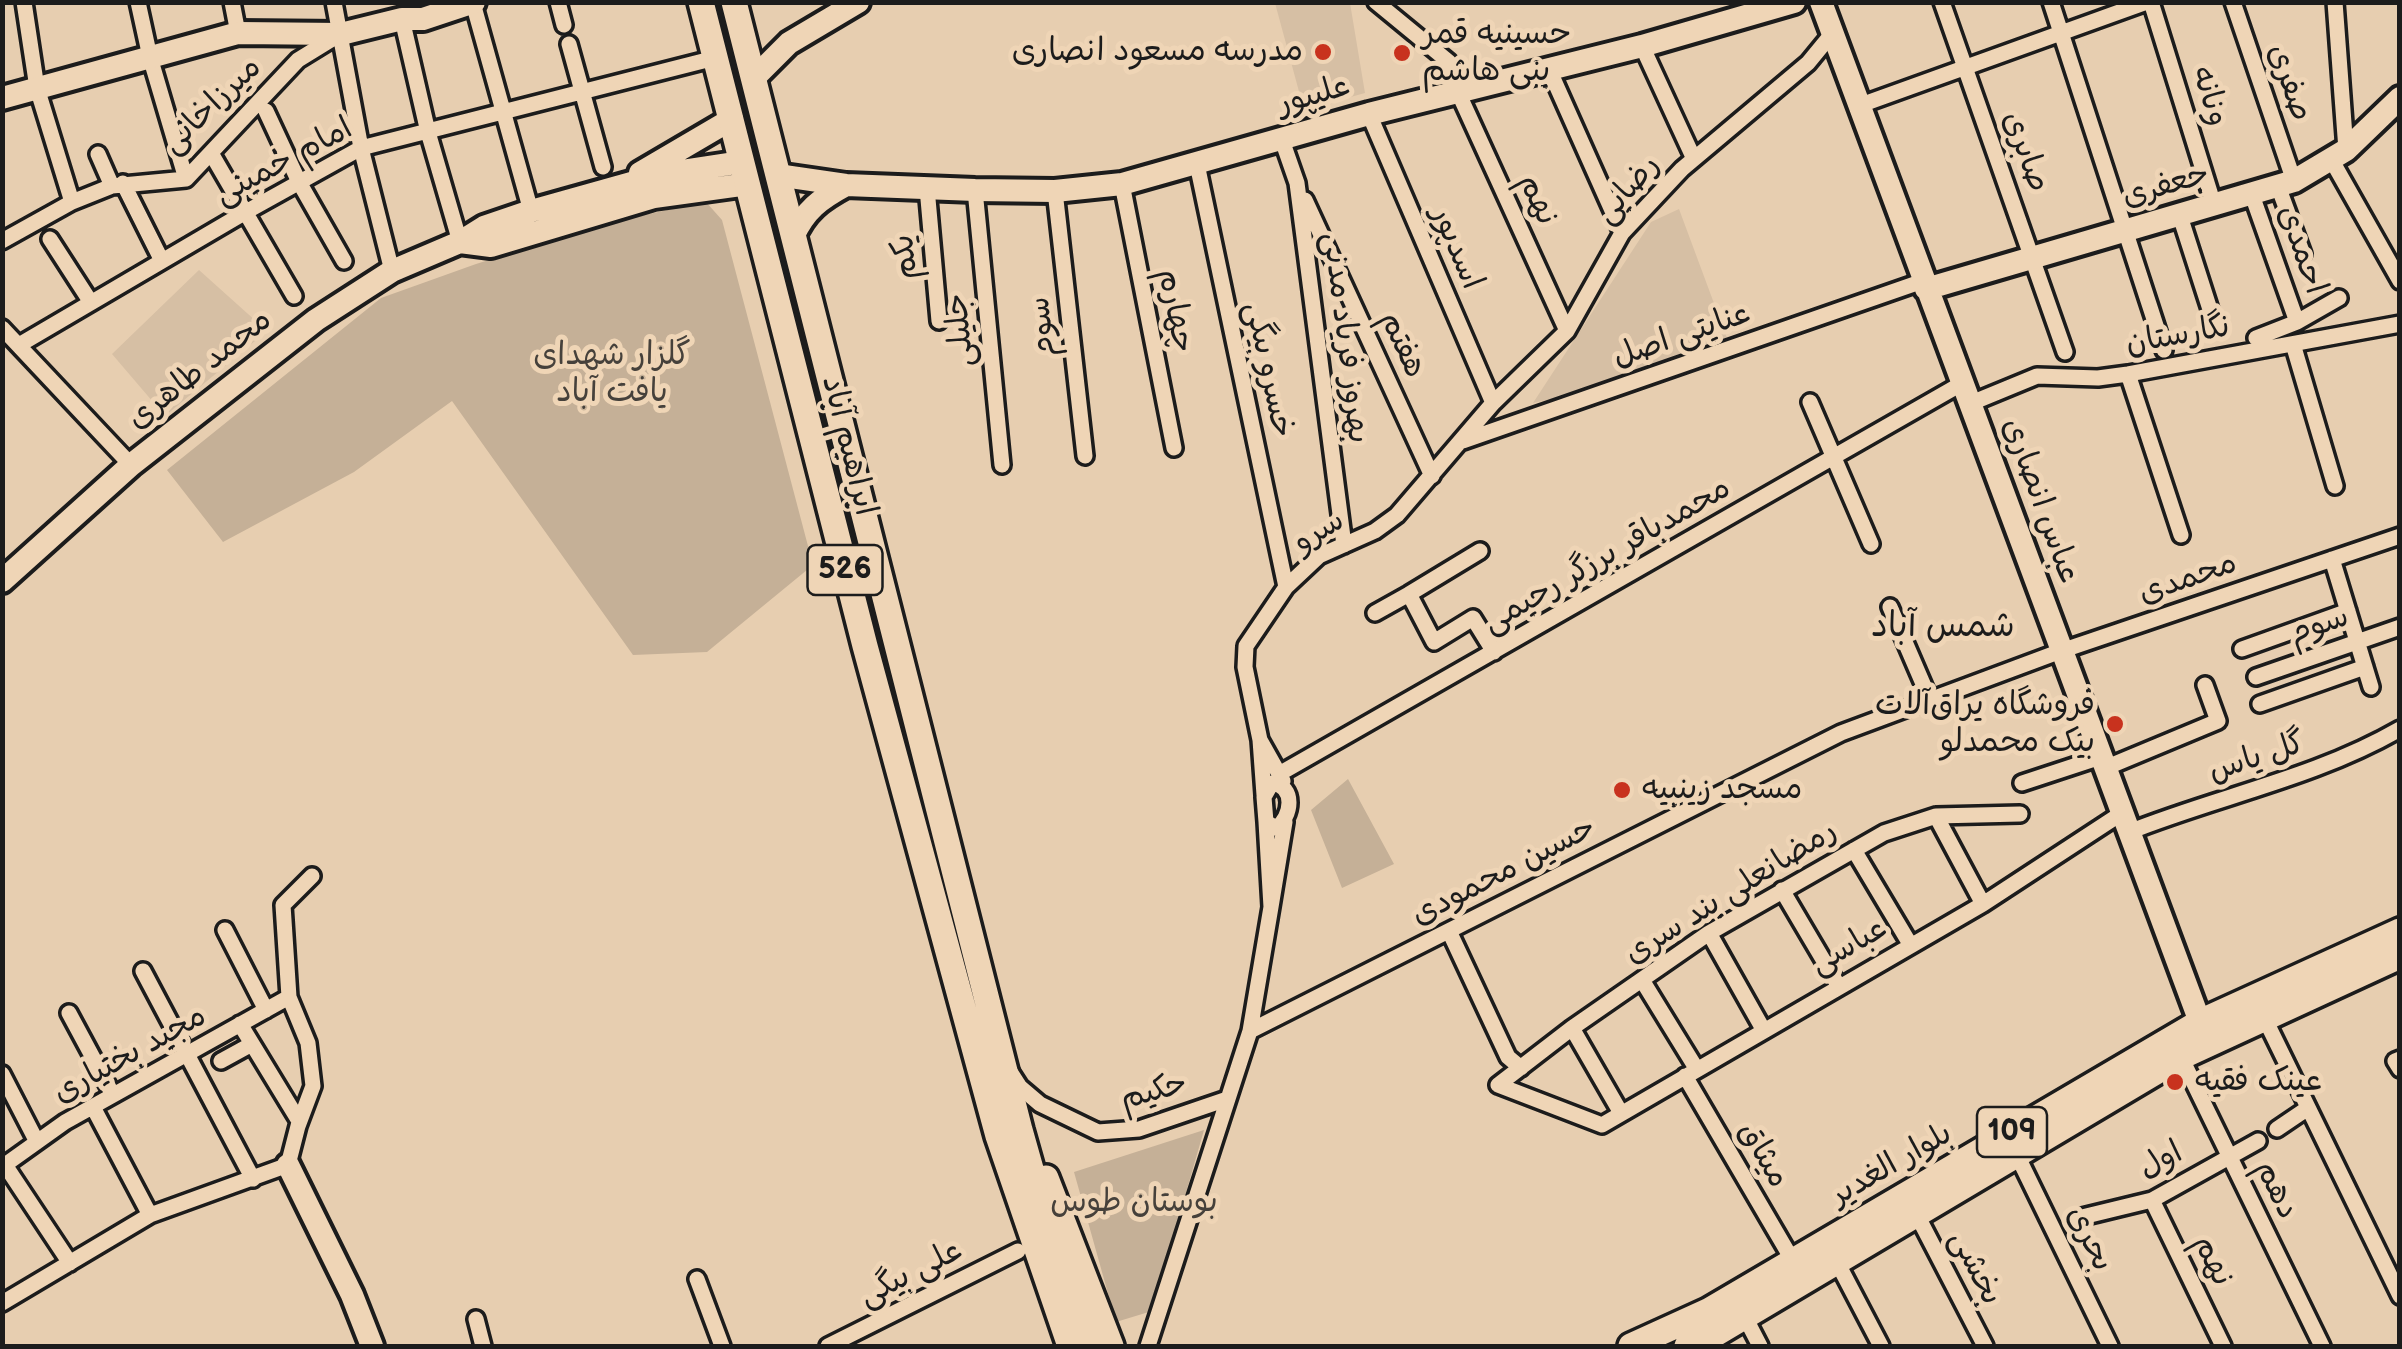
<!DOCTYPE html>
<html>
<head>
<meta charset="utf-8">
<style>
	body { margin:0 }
	#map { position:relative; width:2402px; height:1349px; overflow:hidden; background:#e7ceb0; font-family:"Balsamiq Sans",sans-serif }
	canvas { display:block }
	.frame { position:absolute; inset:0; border:5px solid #1c1c1c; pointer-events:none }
</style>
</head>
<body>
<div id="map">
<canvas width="2402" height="1349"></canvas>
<div class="frame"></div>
</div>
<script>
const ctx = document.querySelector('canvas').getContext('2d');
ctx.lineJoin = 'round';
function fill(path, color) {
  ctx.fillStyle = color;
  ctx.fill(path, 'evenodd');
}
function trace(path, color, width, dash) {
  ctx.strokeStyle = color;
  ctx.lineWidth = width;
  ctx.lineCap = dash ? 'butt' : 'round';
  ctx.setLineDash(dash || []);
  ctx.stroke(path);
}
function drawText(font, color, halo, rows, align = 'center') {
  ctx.font = font + ' "Balsamiq Sans","Playpen Sans Arabic",sans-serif';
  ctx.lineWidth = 10;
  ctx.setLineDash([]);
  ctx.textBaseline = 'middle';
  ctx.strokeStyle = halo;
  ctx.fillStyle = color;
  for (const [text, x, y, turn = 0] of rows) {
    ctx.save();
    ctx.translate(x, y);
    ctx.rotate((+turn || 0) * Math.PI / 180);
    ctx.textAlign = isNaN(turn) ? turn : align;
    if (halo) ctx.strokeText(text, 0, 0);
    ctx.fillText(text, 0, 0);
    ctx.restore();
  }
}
fill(new Path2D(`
	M1275,3h75l15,90 -61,17z
	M1679,209l49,132 -167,56 -28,6 118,-181z
	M199,270l68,61 -102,85 -53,-62z`), '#d6bfa4');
fill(new Path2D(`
	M706,202l16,18 91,345 -106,87 -74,3 -181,-254 -98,71 -131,70 -56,-72 214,-172 95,-34 139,-43z
	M1348,779l46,85 -52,24 -31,-78z
	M1204,1130l-52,181 -36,11 -42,-150z`), '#c5b097');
const street = new Path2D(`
	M24,2l13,86 35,114
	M138,2l12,55 36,122
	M232,2l6,31
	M334,2l27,146 31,123
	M558,2l6,23
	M1376,2l73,60 9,30 109,239
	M1942,2l123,350
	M2051,2l113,348
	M2151,2l63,203
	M2233,2l61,179
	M2335,2l11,148
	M473,3l58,208
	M402,19l26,113 32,110
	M569,44l34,123
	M1642,46l52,113
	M1549,69l73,164
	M1858,106l289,-104
	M266,111l33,71 45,79
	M1369,114l124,289
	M1282,140l15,43 47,362
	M211,153l83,143
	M98,154l14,32
	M2331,159l69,122
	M1197,164l89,423
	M123,183l39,78
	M1122,184l52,264
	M2278,186l25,68
	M927,188l12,133
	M975,190l27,275
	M1055,191l30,265
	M2252,195l45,127
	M1305,200l127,276
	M2180,216l35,109
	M50,239l40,62
	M2,241l70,-39 40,-16 74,-7 112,-119 39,-24
	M2,328l129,137
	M2256,338l41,-16 42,-24
	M2293,344l42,142
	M19,345l225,-132 117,-65 354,-90
	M2128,374l53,161
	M1810,402l61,142
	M1969,404l68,-28 61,2 30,-4 272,-50
	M1463,441l460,-160
	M1480,551l-71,43 25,48 39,-24 21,34
	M2332,559l39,128
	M1890,607l40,93
	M1375,613l34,-19
	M2242,649l106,-38
	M2256,677l144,-50
	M2260,704l105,-37
	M1260,740l-15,-73 1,-21 40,-59 33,-31 56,-25 22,-16 96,-112 74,-72 55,-98 60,-64 126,-106 23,-28
	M2105,768l113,-47 -13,-36
	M1279,774l682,-390
	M1272,783c24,3 20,34 4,45l-10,-6 -2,-25z
	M2022,783l79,-26
	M1264,795l-4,-55 23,41
	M1936,816l47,88
	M1266,822l5,85 14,-85
	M2129,832c90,-36 186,-54 271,-103
	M1854,850l56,94
	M1782,890l56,95
	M225,930l41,80
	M1449,931l59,126 13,11
	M1709,933l54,96
	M143,971l110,208
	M1642,980l54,88
	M69,1013l44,82
	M2264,1017l136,279
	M240,1024l59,97
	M1572,1028l49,85
	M1250,1031l591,-298 220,-82 339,-115
	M2181,1057l141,289
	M2400,1059l-5,2 5,8
	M221,1061l31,-17
	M1011,1073l9,14 20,17 58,28 41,-3 88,-30
	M2,1074l35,68
	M1685,1076l108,185
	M1498,1085l104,40 381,-221 139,-91
	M1498,1085l74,-57 137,-95 175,-100 52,-17 84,-2
	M93,1107l57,108
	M2277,1129l31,-21
	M2017,1155l93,191
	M5,1165l65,98
	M2,1167l63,-45 224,-125
	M2152,1200l71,146
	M1917,1215l68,131
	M2082,1217l70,-17 106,-59
	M1837,1262l44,84
	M697,1279l25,67
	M2,1303l148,-88 138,-50 10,-39 15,-40 -5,-43 -19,-46 -6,-92 29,-29
	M1745,1317l15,29
	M476,1319l7,27
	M828,1346l190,-95
	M1148,1346l102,-315 21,-124`);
const secondary = new Path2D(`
	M1821,2l379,1020
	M753,79l36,-36 69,-41
	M2,98l236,-65 103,1 61,-15h21l51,-17
	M640,173l92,-54
	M777,175l69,10 129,5 80,1 67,-7 247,-70 273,-68 152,-44
	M793,237c12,-27 27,-38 53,-52
	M460,242l31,4 163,-49 94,-13
	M1926,289l368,-108 52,-31 54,-52
	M2,581l129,-116 185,-145 76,-49 68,-29 24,-15 47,-16 132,-37 79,-12
	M288,1165l64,130 20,51`);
const primary = new Path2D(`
	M701,2l164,644 133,490 72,210
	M734,2l286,1128 31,110 39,106
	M1046,1178l65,168
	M1631,1346l77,-35 492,-289 200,-91
	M1687,1346l30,-13 464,-276 219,-101`);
trace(street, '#1c1c1c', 22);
trace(secondary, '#1c1c1c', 30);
trace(primary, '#1c1c1c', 32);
trace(street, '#efd5b6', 15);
trace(secondary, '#efd5b6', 22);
trace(primary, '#efd5b6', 25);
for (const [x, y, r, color] of [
	[1323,52,10,"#c8321e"],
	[1402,53,10,"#c8321e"],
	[2115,724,10,"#c8321e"],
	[1622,790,10,"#c8321e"],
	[2175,1082,10,"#c8321e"]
]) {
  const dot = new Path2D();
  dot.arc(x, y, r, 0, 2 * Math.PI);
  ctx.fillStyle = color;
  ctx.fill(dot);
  trace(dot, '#efd5b6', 4);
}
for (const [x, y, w] of [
	[845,570,75],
	[2012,1132,70]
]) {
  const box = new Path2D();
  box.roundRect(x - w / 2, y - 25, w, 50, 8);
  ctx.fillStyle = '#efd5b6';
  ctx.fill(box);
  trace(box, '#1c1c1c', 2.5);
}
drawText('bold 30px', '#1c1c1c', null, [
	["526",845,570],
	["109",2012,1132]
]);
drawText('32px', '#1c1c1c', '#efd5b6', [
	["حسینیه قمر",1422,35],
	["بنی هاشم",1422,72],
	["مدرسه مسعود انصاری",1303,52,"right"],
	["فروشگاه یراق‌آلات",2095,706,"right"],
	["بیک محمدلو",2095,743,"right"],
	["مسجد زینبیه",1642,790],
	["عینک فقیه",2195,1082]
], 'left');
drawText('32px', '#1c1c1c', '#efd5b6', [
	["صفری",2289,83,71],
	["علیپور",1314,96,-16],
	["ونانه",2209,96,73],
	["میرزاخانی",212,106,-44],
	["صابری",2025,152,70],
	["امام خمینی",284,162,-28],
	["جعفری",2166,186,-16],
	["رضایی",1628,190,-49],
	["نهم",1537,200,65],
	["اسدپور",1456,248,67],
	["احمدی",2301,250,71],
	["یکم",906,257,-95],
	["چهارم",1175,311,79],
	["سوم",1043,327,-96],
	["جلیلی",961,330,-96],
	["عنایتی اصل",1682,336,-19],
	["نگارستان",2178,336,-10],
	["بهروز فریاد مدنی",1345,338,83],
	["هفتم",1402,345,65],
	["محمد طاهری",200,370,-38],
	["خسرو بیگی",1268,370,78],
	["ابراهیم آباد",848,446,76],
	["عباس انصاری",2040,501,70],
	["سرو",1319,532,-31],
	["محمدباقر برزگر رحیمی",1607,556,-30],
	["محمدی",2188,579,-19],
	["سوم",2319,626,-19],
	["گل یاس",2257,758,-18],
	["حسین محمودی",1504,872,-27],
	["رمضانعلی بند سری",1731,893,-32],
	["عباسی",1849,947,-30],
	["مجید بختیاری",130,1055,-29],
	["حکیم",1154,1092,-15],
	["میثاق",1763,1155,60],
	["اول",2161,1161,-27],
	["بلوار الغدیر",1892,1165,-30],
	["دهم",2276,1190,64],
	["بحری",2089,1239,64],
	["نهم",2212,1261,64],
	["بخشی",1975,1268,63],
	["علی بیگی",911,1274,-27]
]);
drawText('32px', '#46413b', '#efd5b6', [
	["گلزار شهدای",612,356],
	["یافت آباد",612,393],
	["بوستان طوس",1134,1203]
]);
drawText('35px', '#1c1c1c', '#efd5b6', [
	["شمس آباد",1943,627]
]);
</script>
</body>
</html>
